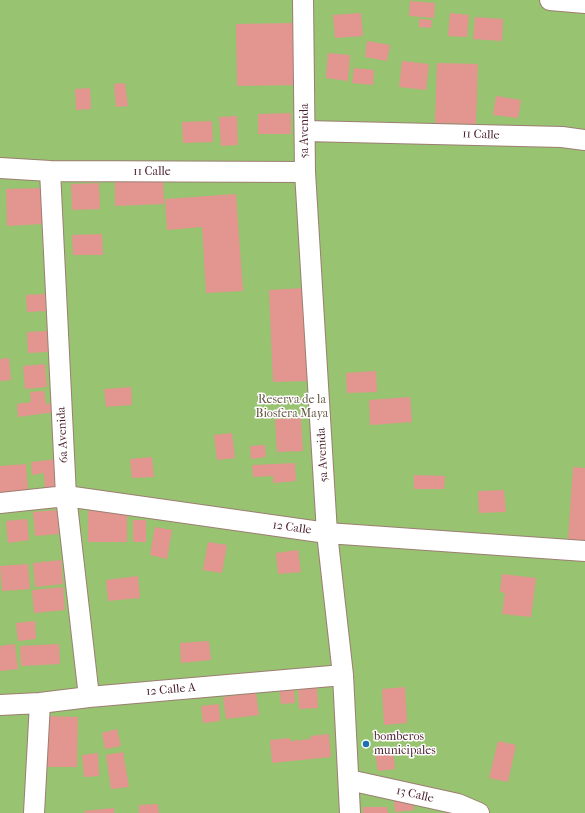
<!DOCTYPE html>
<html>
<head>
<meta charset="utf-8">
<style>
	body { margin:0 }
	canvas { display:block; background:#eddcb9 }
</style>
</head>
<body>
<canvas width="585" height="813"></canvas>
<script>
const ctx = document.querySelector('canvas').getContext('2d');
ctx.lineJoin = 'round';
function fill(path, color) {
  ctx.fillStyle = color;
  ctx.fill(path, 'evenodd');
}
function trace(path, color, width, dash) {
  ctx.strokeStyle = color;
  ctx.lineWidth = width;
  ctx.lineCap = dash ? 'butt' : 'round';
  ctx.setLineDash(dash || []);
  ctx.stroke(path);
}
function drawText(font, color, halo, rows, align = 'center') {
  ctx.font = font + ' "IM FELL French Canon",serif';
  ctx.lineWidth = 3;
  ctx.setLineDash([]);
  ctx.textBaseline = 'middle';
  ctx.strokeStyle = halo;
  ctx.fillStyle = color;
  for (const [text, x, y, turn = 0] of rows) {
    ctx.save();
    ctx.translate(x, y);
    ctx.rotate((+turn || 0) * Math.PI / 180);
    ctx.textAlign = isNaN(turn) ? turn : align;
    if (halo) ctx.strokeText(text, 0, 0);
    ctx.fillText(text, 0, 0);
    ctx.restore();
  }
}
fill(new Path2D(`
	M0,0h585v813h-585z`), '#98c371');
fill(new Path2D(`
	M410,1l25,2 -1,15 -25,-2z
	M361,13l2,23 -28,2 -2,-23z
	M450,13l19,2 -2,22 -19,-1z
	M475,17l28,2 -1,22 -29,-2z
	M419,19l13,1 -1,8 -12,-1z
	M295,23l1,62 -59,1 -1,-62z
	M367,41l23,4 -3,16 -22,-4z
	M328,53l22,2 -2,26 -22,-3z
	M402,61l27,3 -3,26 -27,-3z
	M437,63l41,1 -2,60 -41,-1z
	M354,68l20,2 -1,15 -21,-2z
	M125,83l3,23 -12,1 -2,-23z
	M90,88l1,21 -15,1 -1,-21z
	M496,96l25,4 -3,18 -25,-3z
	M291,113v21h-33v-20z
	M237,116l1,29 -17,1 -2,-29z
	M212,121l1,21 -30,1 -1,-21z
	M163,180l1,24 -49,2v-24z
	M99,183l1,26 -28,1 -1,-26z
	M41,188l1,36 -35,2 -1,-37z
	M236,194l7,97 -37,2 -4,-66 -35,3 -2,-31z
	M102,234l1,21h-30l-1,-20z
	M304,288l4,93 -35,1 -4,-92z
	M45,294l1,17 -19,1 -1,-17z
	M47,331l1,21 -20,1 -1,-21z
	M9,358l2,22 -11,1v-22z
	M45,364l2,23 -22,2 -2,-23z
	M376,371l1,21 -30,1 -1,-20z
	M131,387l1,18 -26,2 -2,-18z
	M44,391l2,13 8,-1 1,9 -37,5 -1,-13 14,-2 -1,-10z
	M410,397l2,25 -42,3 -1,-25z
	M301,418l2,33 -26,1 -2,-33z
	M232,433l3,25 -18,2 -3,-25z
	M265,445l1,12 -15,2 -1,-13z
	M152,457l2,20 -22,1 -2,-19z
	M58,459l2,30 -15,2 -1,-18 -12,2 -1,-13z
	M295,463l1,18 -23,2v-7l-20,1 -1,-12z
	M26,464l2,27 -28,2v-27z
	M573,467l12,1v73l-17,-1z
	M414,475l31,1 -1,13h-30z
	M504,490l2,22 -27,1 -1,-22z
	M57,510l2,24 -24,2 -2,-24z
	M88,511h39v31h-39z
	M27,519l2,21 -21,3 -2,-22z
	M133,520h13v22h-13z
	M155,527l17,3 -5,29 -17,-4z
	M208,542l19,3 -5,28 -19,-3z
	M298,550l3,22 -23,2 -2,-21z
	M61,560l2,24 -28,3 -2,-24z
	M28,564l2,25 -28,2 -2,-25z
	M502,574l34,4 -5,39 -29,-3 3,-21 -5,-1z
	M138,576l2,22 -32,3 -2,-21z
	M63,587l2,23 -31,3 -2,-23z
	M35,621l1,18 -18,2 -2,-18z
	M209,641l2,19 -30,3 -1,-20z
	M15,644l3,25 -18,2v-25z
	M59,644l1,20 -39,2 -1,-20z
	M279,684h15l1,19 -14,1z
	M317,684l1,24 -19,1 -1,-24z
	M405,687l2,36 -23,2 -2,-36z
	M256,693l3,22 -33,4 -3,-22z
	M219,704l1,17 -17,2 -2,-17z
	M47,716l31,1 -1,50h-32z
	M117,729l4,17 -16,3 -3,-16z
	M329,734l2,23 -59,6 -2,-23 20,-2v3l21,-2 -1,-3z
	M498,741l18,4 -8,37 -19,-4z
	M393,751l2,18 -17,2 -3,-18z
	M123,752l6,35 -18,2 -5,-34z
	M98,753l1,23 -15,1 -2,-22z
	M413,799l1,11 -19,2 -1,-11z
	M158,804l1,9h-20v-8z
	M363,807h24l1,6h-25z
	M114,808v5h-29l-1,-2z`), '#e3958f');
const minor = new Path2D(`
	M303,0l2,172 22,361 16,142 7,138
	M550,0l35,3
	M305,131l257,6 23,3
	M0,168l50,3 255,1
	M50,171l16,325 23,201
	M0,503l66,-7 261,37 258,18
	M0,705l40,-2 49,-6 254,-22
	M349,780l109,24 21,9
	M34,813l6,-110`);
trace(minor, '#9c7e72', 22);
trace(minor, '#fff', 20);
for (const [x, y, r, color] of [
	[366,744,4,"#1f6fb2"]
]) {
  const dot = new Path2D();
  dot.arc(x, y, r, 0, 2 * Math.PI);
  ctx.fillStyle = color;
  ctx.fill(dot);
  trace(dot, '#fff', 1.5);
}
drawText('12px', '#4a1f2b', '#fff', [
	["5a Avenida",305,131,-90],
	["11 Calle",481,135,2],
	["11 Calle",152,172],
	["6a Avenida",63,435,-93],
	["5a Avenida",323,455,-93],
	["12 Calle",292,528,8],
	["12 Calle A",171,690,-5],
	["13 Calle",415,795,13]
]);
drawText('12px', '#655844', '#fff', [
	["Reserva de la",292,400],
	["Biosfera Maya",292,414]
]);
drawText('12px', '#4a1f2b', '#fff', [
	["bomberos",374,737],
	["municipales",374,751]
], 'left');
</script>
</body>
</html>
